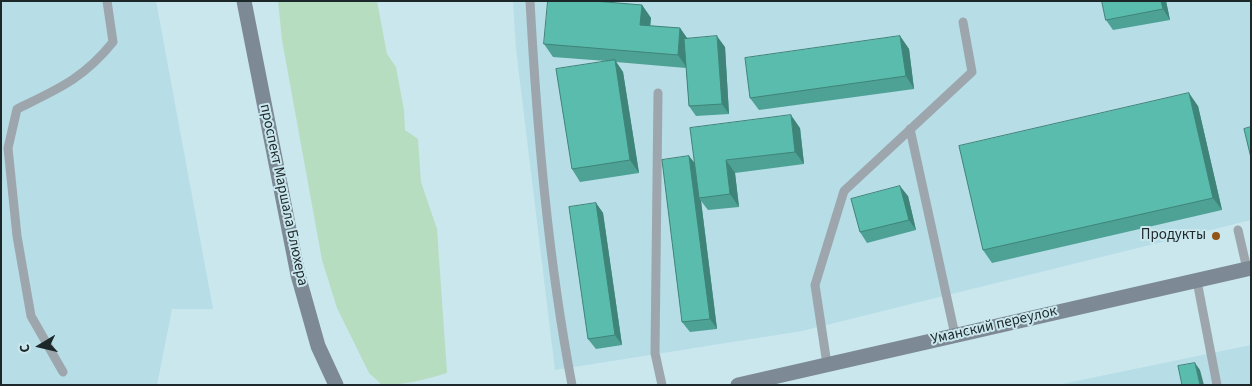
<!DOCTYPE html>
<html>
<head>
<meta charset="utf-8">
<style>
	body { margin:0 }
	#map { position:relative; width:1252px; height:386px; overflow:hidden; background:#cae7ee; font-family:"Source Sans 3",sans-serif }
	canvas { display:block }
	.frame { position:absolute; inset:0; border:2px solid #1c272a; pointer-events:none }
	.north { position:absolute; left:15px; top:321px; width:50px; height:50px; -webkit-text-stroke:4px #cae7ee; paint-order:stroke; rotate:261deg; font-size:14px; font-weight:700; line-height:20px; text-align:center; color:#1c272a }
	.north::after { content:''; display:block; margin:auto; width:18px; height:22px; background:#1c272a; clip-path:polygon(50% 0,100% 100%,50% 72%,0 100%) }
</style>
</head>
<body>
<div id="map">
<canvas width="1252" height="386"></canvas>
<div class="frame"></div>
<div class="north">С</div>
</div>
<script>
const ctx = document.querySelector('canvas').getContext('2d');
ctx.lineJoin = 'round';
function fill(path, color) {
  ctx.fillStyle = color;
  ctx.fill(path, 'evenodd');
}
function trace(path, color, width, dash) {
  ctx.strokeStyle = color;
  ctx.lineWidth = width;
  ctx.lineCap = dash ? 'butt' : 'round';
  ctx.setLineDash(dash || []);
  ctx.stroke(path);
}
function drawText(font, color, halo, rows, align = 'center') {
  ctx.font = font + ' "Source Sans 3",sans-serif';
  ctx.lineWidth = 4;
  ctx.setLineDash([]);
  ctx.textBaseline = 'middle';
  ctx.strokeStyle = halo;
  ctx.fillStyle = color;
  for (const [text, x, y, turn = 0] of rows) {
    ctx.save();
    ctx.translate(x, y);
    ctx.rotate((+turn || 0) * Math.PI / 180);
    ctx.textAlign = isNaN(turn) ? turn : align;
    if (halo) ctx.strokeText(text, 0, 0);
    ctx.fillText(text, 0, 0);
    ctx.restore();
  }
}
fill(new Path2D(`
	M1,1h155l57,308h-41l-15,76h-156z
	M513,1h738v219l-449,111 -247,39 -39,-321z
	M1251,345v40h-194z`), '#b7dde6');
fill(new Path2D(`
	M278,1h99l10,53 9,13 8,43 1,20 13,9 3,43 16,47 10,144c-22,7 -43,12 -65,12l-13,-12 -32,-65 -15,-48 -40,-220z`), '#b7ddc0');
trace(new Path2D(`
	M530,1c7,128 18,258 42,384
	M658,93l-3,260 7,32
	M910,129l45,206
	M1238,230l9,39
	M1197,281l20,104
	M827,364l-12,-79 29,-94 128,-119 -9,-50
	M63,372l-32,-56 -14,-80 -9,-88 9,-39c41,-20 66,-30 96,-67l-6,-41`), '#9da6ad', 9);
trace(new Path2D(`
	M244,1l54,274 20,71 18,39
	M738,385l513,-117`), '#7d8994', 15);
fill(new Path2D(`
	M1102,1h64l4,19 -57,10 -7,-10z
	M642,5l9,13 -1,8 30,2 7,10 38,9 4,67 -33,2 -7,-10 -3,-38 -70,-6 7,10 16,101 -59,9 -8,-13 34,-108 -53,-4 -9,-13z
	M900,36l9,13 5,40 -155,21 -9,-12z
	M1198,106l24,104 -230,53 -9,-13z
	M800,128l4,36 -69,9 4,34 -31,3 -7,-9 16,128 -27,3 -8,-10 7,-166 6,8z
	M908,196l8,34 -49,13 -7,-11z
	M596,203l7,10 19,132 -26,4 -8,-10z`), '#4da295');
fill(new Path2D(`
	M1161,1h5l4,19 -7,-11z
	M642,5l9,13 -2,20 -9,-13z
	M680,28l9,13 -2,27 -9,-13z
	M717,36l8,11 4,67 -7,-10z
	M900,36l9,13 5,40 -8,-13z
	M615,60l8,12 16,101 -9,-13z
	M1189,93l9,13 24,104 -9,-12z
	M791,115l9,13 4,36 -9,-12z
	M689,156l8,10 2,32 2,3 16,128 -7,-10z
	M726,160l9,13 4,34 -9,-13z
	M900,186l8,10 8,34 -7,-10z
	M596,203l7,10 19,132 -7,-10z
	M1195,363l5,7 4,15h-4z`), '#3f8479');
const building = new Path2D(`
	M548,1h46l48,4 -2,20 40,3 -2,27 -134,-11z
	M1102,1h59l2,8 -57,11z
	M717,36l5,68 -33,2 -5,-67z
	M900,36l6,40 -156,22 -5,-40z
	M615,60l15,100 -58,9 -16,-100z
	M1189,93l24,105 -230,52 -24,-104z
	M791,115l4,37 -69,8 4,34 -31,4 -9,-70z
	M1251,127v31l-7,-29z
	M689,156l21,163 -28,3 -20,-162z
	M900,186l9,34 -49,12 -9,-33z
	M596,203l19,132 -27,4 -19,-132z
	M1195,363l5,22h-18l-4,-19z`);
fill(building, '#5abcad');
trace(building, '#3f8479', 1);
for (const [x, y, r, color] of [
	[1216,236,5,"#915415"]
]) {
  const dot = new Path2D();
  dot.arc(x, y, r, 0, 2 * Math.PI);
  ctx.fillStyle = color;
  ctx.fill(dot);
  trace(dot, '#cae7ee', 2);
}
drawText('15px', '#1c272a', '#cae7ee', [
	["проспект Маршала Блюхера",283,195,78],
	["Уманский переулок",994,326,-13]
]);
drawText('15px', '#1c272a', '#cae7ee', [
	["Продукты",1206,236]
], 'right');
</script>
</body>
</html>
